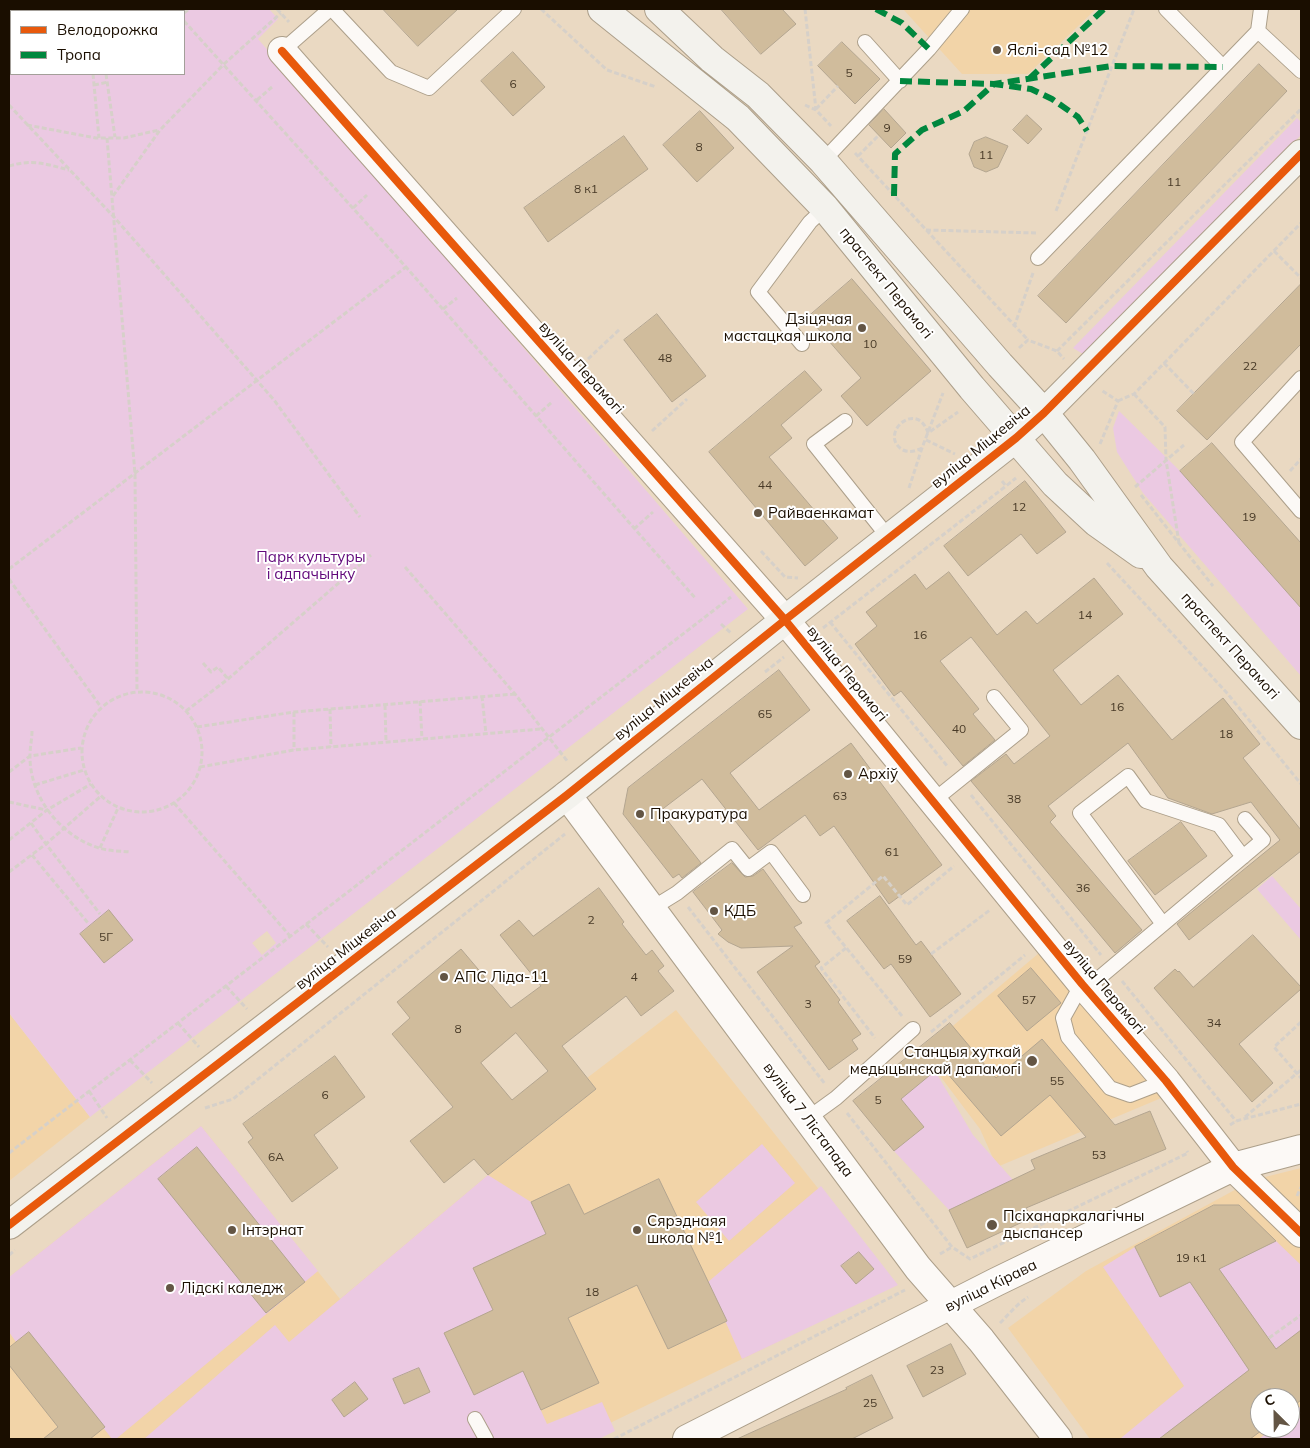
<!DOCTYPE html>
<html>
<head>
<meta charset="utf-8">
<style>
	body { margin:0 }
	#map { position:relative; width:1310px; height:1448px; overflow:hidden; background:#ead9c2; font-family:Mulish,sans-serif }
	canvas { display:block }
	.frame { position:absolute; inset:0; border:10px solid #1a0e00; pointer-events:none }
	.legend { position:absolute; left:10px; top:10px; width:175px; height:65px; box-sizing:border-box; background:#fff; border:1px solid #a39f99; margin:0; padding:6px 9px; list-style:none; font-size:15px; color:#1a0e00 }
	.legend li { display:flex; align-items:center; gap:10px; height:25px }
	.legend b { width:25px; border:1px solid #a39f99 }
	.north { position:absolute; left:1250px; top:1388px; width:50px; height:50px; box-sizing:border-box; background:#fff; border:1px solid #a39f99; border-radius:50%; rotate:337deg; font-size:14px; font-weight:700; line-height:20px; text-align:center; color:#1a0e00 }
	.north::after { content:''; display:block; margin:auto; width:18px; height:22px; background:#635544; clip-path:polygon(50% 0,100% 100%,50% 72%,0 100%) }
</style>
</head>
<body>
<div id="map">
<canvas width="1310" height="1448"></canvas>
<div class="frame"></div>
<ul class="legend">
<li><b style="height:6px;background:#e8590c"></b>Велодорожка</li>
<li><b style="height:6px;background:#00873e"></b>Тропа</li>
</ul>
<div class="north">С</div>
</div>
<script>
const ctx = document.querySelector('canvas').getContext('2d');
ctx.lineJoin = 'round';
function fill(path, color) {
  ctx.fillStyle = color;
  ctx.fill(path, 'evenodd');
}
function trace(path, color, width, dash) {
  ctx.strokeStyle = color;
  ctx.lineWidth = width;
  ctx.lineCap = dash ? 'butt' : 'round';
  ctx.setLineDash(dash || []);
  ctx.stroke(path);
}
function drawText(font, color, halo, rows, align = 'center') {
  ctx.font = font + ' Mulish,sans-serif';
  ctx.lineWidth = 4;
  ctx.setLineDash([]);
  ctx.textBaseline = 'middle';
  ctx.strokeStyle = halo;
  ctx.fillStyle = color;
  for (const [text, x, y, turn = 0] of rows) {
    ctx.save();
    ctx.translate(x, y);
    ctx.rotate((+turn || 0) * Math.PI / 180);
    ctx.textAlign = isNaN(turn) ? turn : align;
    if (halo) ctx.strokeText(text, 0, 0);
    ctx.fillText(text, 0, 0);
    ctx.restore();
  }
}
fill(new Path2D(`
	M903,9h193l-68,65h-66z
	M1039,953l127,143 -169,71 -17,-38 -58,-77z
	M676,1010l219,275 -318,154h-568v-162l192,-151 139,173 148,-124 108,-86 -9,-11z
	M9,1013l81,104 -81,64z
	M1301,1168v271h-211l-82,-111 78,-57 167,-91zM1260,1398h30v30h-30z`), '#f2d4a8');
fill(new Path2D(`
	M12,9h257l9,10 -20,20 490,570 -658,508 -81,-104v-1002zM11,11h173v63h-173zM108,911l25,29 -29,23 -24,-29zM267,931l9,12 -14,12 -10,-12z
	M1297,118l4,4v13l-218,219 -10,-6z
	M1119,411l61,60 121,137v68l-158,-183 -26,-41 -4,-24z
	M1272,876l29,33v31l-44,-51z
	M935,1071l38,64 40,45 -64,30 -55,-59 30,-24 -23,-28z
	M201,1126l117,145 -202,168h-4l-83,-107 -13,10 -7,-10v-55z
	M762,1144l33,39 -66,58 -33,-39z
	M488,1175l43,27 15,32 -73,34 20,42 -49,23 30,61 49,-23 24,53 55,-22 13,29 -16,8h-455l131,-114 14,17z
	M821,1186l77,99 -156,74 -34,-77z
	M1276,1241l25,24v65l-25,19 -57,-80z
	M1135,1247l25,50 30,-15 59,88 -90,69h-36l-2,-1 63,-52 -81,-119z
	M1301,1406v33h-42l14,-11h17v-13z`), '#ebc9e2');
const building = new Path2D(`
	M383,9h75l-40,37z
	M721,9h61l14,15 -35,30z
	M842,42l38,37 -25,25 -37,-38z
	M513,52l32,35 -32,29 -32,-35z
	M1259,64l28,27 -221,232 -28,-27z
	M884,109l22,24 -15,15 -22,-23z
	M700,111l34,37 -37,34 -34,-37z
	M1027,115l15,14 -14,15 -15,-14z
	M624,136l24,33 -100,73 -24,-34z
	M986,137l22,9 -10,21 -12,5 -12,-5 -5,-13 5,-12z
	M852,279l79,92 -64,55 -26,-30 20,-18 -53,-61z
	M1301,284v60l-94,96 -30,-29z
	M657,314l49,62 -34,26 -48,-62z
	M805,371l17,19 -41,35 11,13 -23,19 69,81 -33,28 -96,-114z
	M1212,443l89,100v65l-121,-137z
	M1025,481l41,51 -29,22 -16,-20 -53,42 -24,-30z
	M949,572l48,63 29,-24 11,13 57,-46 29,36 -70,56 28,35 37,-30 54,65 51,-42 37,46 -17,14 58,72v21l-112,89 -12,-16 103,-84 -29,-38 -39,12 -44,-16 -40,-55 -80,63 8,10 -6,6 92,108 -27,23 -144,-172 35,-27 8,10 36,-28 -79,-99 -31,24 39,48 -6,5 22,26 -32,26 -62,-75 -7,5 -39,-52 22,-18 -11,-14 49,-38 11,15z
	M779,670l31,40 -80,63 29,37 92,-67 91,122 -53,39 -55,-78 -14,10 -15,-21 -47,35 -56,-71 -42,32 41,52 -19,15 -3,-4 -6,4 -50,-64 5,-26z
	M1181,822l26,34 -52,39 -27,-34z
	M732,863l13,14 8,-1 10,-7 39,54 -8,4 26,35 -5,4 25,34 -2,2 23,32 -9,6 6,9 -29,21 -72,-98 36,-26 -52,2 -13,-6 -10,-8 4,-4 -29,-38z
	M599,888l25,34 -2,2 24,31 6,-5 12,16 -6,5 16,20 -33,25 -15,-20 -64,50 34,43 -108,86 -14,-16 -30,24 -34,-42 43,-34 -61,-73 18,-16 -13,-16 64,-53 50,59 30,-22 -41,-51 19,-15 14,16zM516,1033l32,38 -36,29 -31,-37z
	M880,896l36,49 5,-4 40,53 -31,23 -39,-53 -7,5 -37,-48z
	M109,910l24,30 -29,23 -24,-29z
	M1253,935l48,52v2l-62,55 34,39 -21,19 -98,-114 21,-19 3,3 1,-1 14,16z
	M1031,968l30,35 -34,28 -29,-35z
	M950,1023l46,55 46,-39 73,86 35,-14 16,38 -140,59 5,10 -64,30 -18,-38 86,-41 -4,-9 55,-23 -36,-42 -49,41 -60,-70 -40,33 23,28 -30,24 -41,-50z
	M335,1056l30,41 -51,38 24,33 -46,34 -44,-60 5,-4 -10,-14z
	M197,1147l108,135 -39,31 -108,-134z
	M659,1179l68,142 -59,28 -31,-64 -69,33 31,65 -58,27 -18,-39 -49,24 -30,-62 49,-23 -20,-42 73,-34 -15,-32 38,-18 15,30z
	M1214,1205h25l37,36 -57,28 57,80 25,-19v70l-11,9v-11h-30v30h5l-15,11h-91l90,-69 -59,-88 -30,15 -25,-50z
	M859,1252l15,17 -18,15 -15,-18z
	M29,1332l76,95 -15,12h-47l15,-12 -49,-62v-17z
	M951,1344l15,30 -43,23 -16,-31z
	M419,1368l11,24 -26,12 -11,-25z
	M872,1375l21,43 -41,21h-115l110,-50 -1,-1z
	M355,1382l13,17 -24,18 -12,-17z`);
fill(building, '#d0bc9c');
trace(building, '#b3a590', 1);
const service = new Path2D(`
	M332,9l59,63 38,16 85,-79
	M1166,9l57,58
	M1258,31l43,40
	M865,42l35,39
	M282,51l48,-42
	M823,161l106,-112 33,-40
	M1038,258l220,-227 3,-22
	M802,344l-44,-52 52,-70 15,-14
	M1301,378l-59,64 59,69
	M845,421l-31,23 75,94
	M933,801l88,-71 -27,-33
	M651,909l26,-16 55,-44 16,20 23,-17 32,43
	M1163,924l-83,-111 48,-37 18,25 73,24 24,32
	M1082,984l-19,34 5,19 42,51 20,7 36,-14
	M1086,989l177,-149 -18,-21
	M807,1119l29,-21 77,-69
	M475,1419l11,20`);
const minor = new Path2D(`
	M282,51l503,569 297,364 84,97 67,86 68,66
	M567,795l351,473 63,72 77,99
	M687,1439l309,-157 237,-115 68,-18`);
const secondary = new Path2D(`
	M602,9l136,109 87,90 147,180 83,96 41,38 45,32
	M659,9l53,50 46,36 65,66 177,204 44,48 38,47 77,107 142,158
	M9,1225l558,-430 218,-175 231,-182 28,-25 257,-259`);
trace(service, '#ac9f8a', 16);
trace(minor, '#ac9f8a', 30);
trace(secondary, '#ac9f8a', 30);
trace(new Path2D(`
	M86,9v2
	M98,9v2
	M172,9l2,2
	M277,9l12,13
	M541,9l66,61 49,17
	M805,9l11,101
	M184,13l5,-4
	M184,21l222,246 290,332
	M93,74l6,64
	M106,74l9,63
	M94,85l14,-3
	M257,100l15,-13
	M9,105l105,112 160,183 86,117
	M805,105l11,5 15,16
	M816,109l22,-23
	M27,125l69,13h28l35,-8
	M107,138l28,336 2,217
	M855,153l173,187
	M858,156l21,-21
	M9,166c24,-7 37,-2 60,4
	M113,196l47,-66 64,-66 57,-51
	M353,208l14,-13
	M1056,211l78,-202
	M926,230l111,3
	M1274,251l27,27
	M443,309l14,-11
	M1014,327l19,-54
	M1019,348l9,-8 29,11 7,8
	M1057,351l244,-242
	M588,359l32,-30
	M1164,363l30,31
	M1134,394l31,33 1,33 13,83
	M1118,401l16,-7 167,-171
	M536,416l16,-14
	M652,431l35,-32
	M926,440l29,14
	M1100,444l18,-43 -17,-11
	M922,448c-6,3 -12,5 -19,2 -26,-15 14,-52 25,-17l30,-21
	M1290,471l11,-12
	M1002,481l4,5 10,-8
	M1135,487l49,-42
	M909,488l13,-40 21,-55
	M1141,495l72,91
	M634,529l19,-17
	M761,551l24,26 13,1
	M1107,563l120,130 74,91
	M405,567l110,127 53,68
	M9,569l397,-302
	M9,579l92,128
	M830,622l118,145
	M721,624l10,9
	M823,628l183,-142
	M203,663l8,9 7,-5 10,12
	M765,672l19,-15
	M82 752a60 60 0 1 1 120 0a60 60 0 1 1-120 0Z
	M482,696l4,38
	M420,701l2,38
	M385,705l1,37
	M330,709l1,38
	M186,711l42,-32 143,-124
	M294,712v38
	M197,727l97,-15 221,-18
	M32,731c0,8 -2,16 -2,24 -1,41 30,81 69,93 10,3 21,3 31,4
	M200,767l94,-17 247,-21
	M9,772l21,-16 51,-8
	M35,785l49,-15
	M971,795l130,160
	M9,802l37,8
	M174,803l116,133
	M31,823l15,21 54,70
	M9,840l38,-30 44,-26
	M100,848l18,-40
	M32,855l56,68
	M9,872l37,-28 55,-48
	M688,907l137,177
	M306,924l22,23
	M846,948l-25,20 54,70
	M931,954l59,-44
	M1122,981l114,140
	M226,986l21,23
	M902,1016l-76,-93 57,-47 24,29 47,-39
	M1301,1022l-27,25 27,31
	M178,1023l21,24
	M931,1032l94,-77
	M130,1060l22,23
	M89,1091l18,27
	M205,1108l28,-9 332,-265
	M847,1113l105,134 18,12 218,-106 -1,-2
	M1245,1117l56,-47
	M1230,1125l6,-4 65,-17
	M9,1153l722,-556
	M1297,1196l4,-9
	M940,1254l12,-7
	M9,1255l6,-5
	M1000,1323c9,-9 17,-19 28,-26
	M1269,1338l32,-23
	M1286,1396l1,2
	M1290,1402l11,16
	M614,1439l291,-149`), '#d6d0c9', 3, [5, 2.5]);
trace(service, '#fcf9f6', 14);
trace(minor, '#fcf9f6', 28);
trace(secondary, '#f3f2ed', 28);
trace(new Path2D(`
	M876,9l26,14 27,26
	M1029,79l75,-70
	M900,81l94,3 118,-18 111,1
	M894,196l1,-42 27,-24 42,-19 30,-27 37,5 21,10 26,18 9,14`), '#00873e', 6, [12, 6]);
trace(new Path2D(`
	M282,51l503,569 297,364 84,97 67,86 68,66
	M9,1225l558,-430 218,-175 231,-182 28,-25 257,-259`), '#e8590c', 8);
for (const [x, y, r, color] of [
	[997,50,5,"#635544"],
	[862,328,5,"#635544"],
	[758,513,5,"#635544"],
	[848,774,5,"#635544"],
	[640,814,5,"#635544"],
	[714,911,5,"#635544"],
	[444,977,5,"#635544"],
	[1032,1061,6,"#635544"],
	[992,1225,6,"#635544"],
	[232,1230,5,"#635544"],
	[637,1230,5,"#635544"],
	[170,1288,5,"#635544"]
]) {
  const dot = new Path2D();
  dot.arc(x, y, r, 0, 2 * Math.PI);
  ctx.fillStyle = color;
  ctx.fill(dot);
  trace(dot, '#fff', 2);
}
drawText('12px', '#483a27', null, [
	["5",849,73],
	["6",513,84],
	["9",887,128],
	["8",699,147],
	["11",986,155],
	["11",1174,182],
	["8 к1",586,189],
	["10",870,344],
	["48",665,358],
	["22",1250,366],
	["44",765,485],
	["12",1019,507],
	["19",1249,517],
	["14",1085,615],
	["16",920,635],
	["16",1117,707],
	["65",765,714],
	["40",959,729],
	["18",1226,734],
	["63",840,796],
	["38",1014,799],
	["61",892,852],
	["36",1083,888],
	["2",591,920],
	["5Г",106,937],
	["59",905,959],
	["4",634,977],
	["57",1029,1000],
	["3",808,1004],
	["34",1214,1023],
	["8",458,1029],
	["55",1057,1081],
	["6",325,1095],
	["5",878,1100],
	["53",1099,1155],
	["6А",276,1157],
	["19 к1",1191,1258],
	["18",592,1292],
	["23",937,1370],
	["25",870,1403]
]);
drawText('15px', '#1a0e00', '#fff', [
	["Яслі-сад №12",1007,50],
	["Дзіцячая",852,319,"right"],
	["мастацкая школа",852,336,"right"],
	["Райваенкамат",768,513],
	["Архіў",858,774],
	["Пракуратура",650,814],
	["КДБ",724,911],
	["АПС Ліда-11",454,977],
	["Станцыя хуткай",1021,1052,"right"],
	["медыцынскай дапамогі",1021,1069,"right"],
	["Псіханаркалагічны",1003,1216],
	["дыспансер",1003,1233],
	["Сярэднаяя",647,1221],
	["школа №1",647,1238],
	["Інтэрнат",242,1230],
	["Лідскі каледж",180,1288]
], 'left');
drawText('15px', '#1a0e00', '#fff', [
	["праспект Перамогі",886,283,51],
	["вуліца Перамогі",581,368,48],
	["вуліца Міцкевіча",981,447,-39],
	["праспект Перамогі",1230,646,48],
	["вуліца Перамогі",847,674,51],
	["вуліца Міцкевіча",664,699,-39],
	["вуліца Міцкевіча",346,949,-38],
	["вуліца Перамогі",1104,987,50],
	["вуліца 7 Лістапада",808,1120,53],
	["вуліца Кірава",991,1286,-26]
]);
drawText('15px', '#62097b', '#fff', [
	["Парк культуры",311,557],
	["і адпачынку",311,574]
]);
</script>
</body>
</html>
